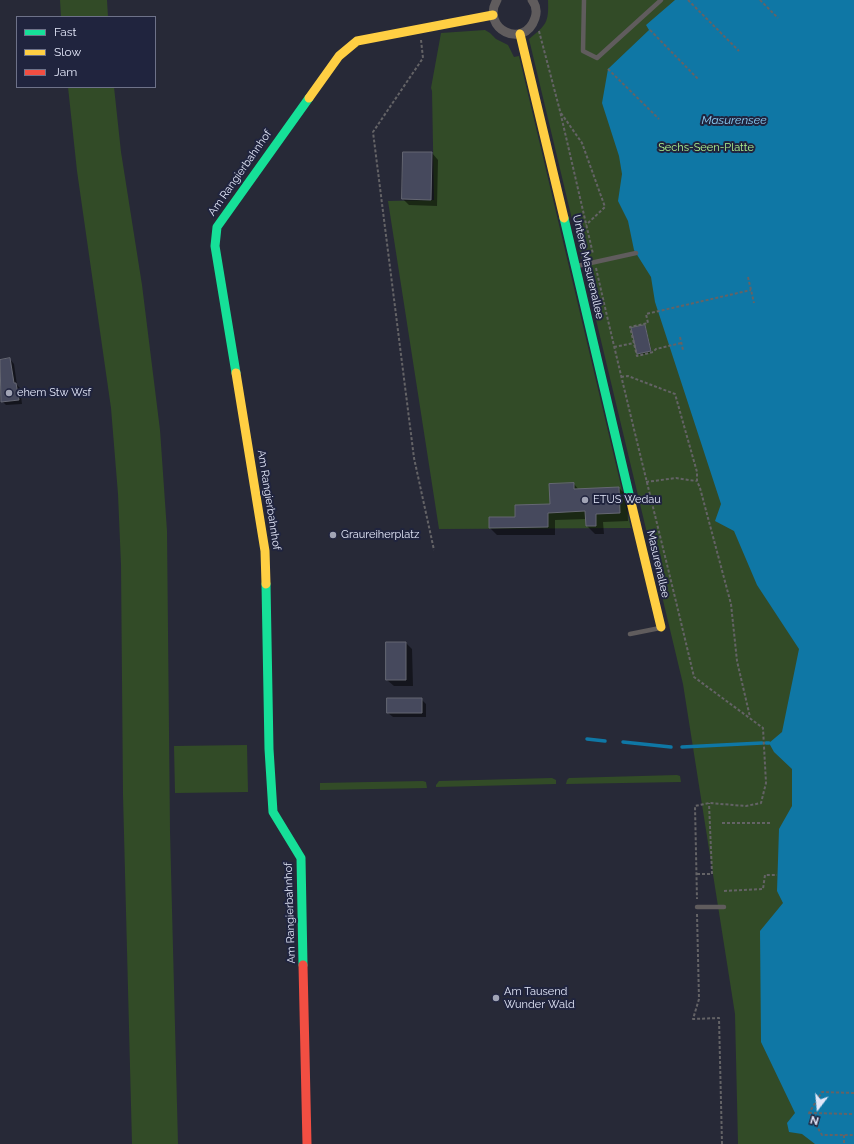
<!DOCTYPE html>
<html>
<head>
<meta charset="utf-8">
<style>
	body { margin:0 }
	#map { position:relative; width:854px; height:1144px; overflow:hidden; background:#272937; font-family:Raleway,sans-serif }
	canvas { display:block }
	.legend { position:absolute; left:16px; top:16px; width:140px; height:72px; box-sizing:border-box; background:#20243e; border:1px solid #6e7289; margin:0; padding:5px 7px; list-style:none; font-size:12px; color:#e3e7f9 }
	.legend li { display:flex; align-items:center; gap:8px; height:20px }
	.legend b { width:20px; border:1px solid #6e7289 }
	.north { position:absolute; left:798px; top:1088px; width:40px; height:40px; -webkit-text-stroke:3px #20243e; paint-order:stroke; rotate:196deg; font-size:11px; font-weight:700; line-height:16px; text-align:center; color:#e3e7f9 }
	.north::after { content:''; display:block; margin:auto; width:14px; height:18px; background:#e3e7f9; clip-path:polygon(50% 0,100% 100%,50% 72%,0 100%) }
</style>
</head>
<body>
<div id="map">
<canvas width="854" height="1144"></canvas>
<ul class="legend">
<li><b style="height:5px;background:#16e098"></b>Fast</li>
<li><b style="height:5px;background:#ffcf43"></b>Slow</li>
<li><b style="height:5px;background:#f24e42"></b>Jam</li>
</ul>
<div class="north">N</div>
</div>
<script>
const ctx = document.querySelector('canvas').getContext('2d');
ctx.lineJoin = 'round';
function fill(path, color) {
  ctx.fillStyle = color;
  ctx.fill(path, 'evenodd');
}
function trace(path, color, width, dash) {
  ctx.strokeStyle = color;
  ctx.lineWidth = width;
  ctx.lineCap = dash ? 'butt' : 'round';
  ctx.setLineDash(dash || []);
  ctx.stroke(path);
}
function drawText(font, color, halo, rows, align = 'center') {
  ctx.font = font + ' Raleway,sans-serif';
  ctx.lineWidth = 4;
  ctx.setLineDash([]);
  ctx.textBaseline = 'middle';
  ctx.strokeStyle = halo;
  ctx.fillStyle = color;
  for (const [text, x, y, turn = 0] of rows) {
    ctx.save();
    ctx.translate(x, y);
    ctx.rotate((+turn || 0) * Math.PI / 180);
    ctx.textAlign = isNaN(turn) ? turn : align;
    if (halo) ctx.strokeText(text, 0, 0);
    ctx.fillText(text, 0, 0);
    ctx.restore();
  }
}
fill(new Path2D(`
	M60,0h47l1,17h-47z
	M548,0h306v1144h-116l-3,-130 -52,-330 -154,-645c17,-14 20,-16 19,-39z
	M485,30l5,3 6,6 12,6 6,12 5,-1 112,472 -192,1 -51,-328 46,-1 -2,-109 -1,-3 10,-55z
	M68,87h46l7,65 21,133 18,145 7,101 3,300 8,313h-46l-9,-349 -2,-230 -3,-71 -7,-86 -34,-237z
	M247,745l1,47 -73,1 -1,-47z
	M677,775l3,1 1,6 -115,2 1,-4 2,-2z
	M552,778l4,2v4l-120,3v-2l3,-4z
	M423,781l3,1 1,6 -107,2v-7z`), '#324b27');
fill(new Path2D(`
	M675,0h179v1144h-39l-13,-10 -13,-2 -2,-9 8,-10 -34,-71 -1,-111 23,-28 -6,-12 2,-62 13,-23v-37l-18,-17 -5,-9 13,-11 17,-83 -42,-64 -23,-54 -19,-10 6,-17 -66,-202 -4,-25 -17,-27 -6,-29 -10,-20 4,-27 -3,-18 -17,-53 6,-34 41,-39 -3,-5z`), '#0f77a5');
fill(new Path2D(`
	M432,153l6,7 -1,46 -28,-1 -6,-6z
	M645,326l1,2 6,24 -12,3 -2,-2z
	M10,359l4,5 3,21 3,3 2,16 -16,1 -4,-4 -2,-14v-26z
	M574,484l5,6 40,-2 8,8 1,25 -25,1 1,12h-9l-8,-8v-7l-32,1v15h-58l-7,-7 61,-23z
	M406,643l6,6 1,37h-19l-7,-6z
	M421,699l5,5v13h-33l-5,-4z`), '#0007');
trace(new Path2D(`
	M587,739l18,2
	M623,742l48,5
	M766,743h3
	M682,747l80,-4`), '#0f77a5', 3.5);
const building = new Path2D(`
	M403,152h29l-1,48 -29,-1z
	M645,325l6,26 -14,3 -6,-26z
	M10,358l4,25h2l3,17 -18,2 -1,-42z
	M574,483v6l45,-2 1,26 -24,1v12h-10l-1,-15 -37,2v14l-59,1v-11h26v-12l35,-1 -1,-20z
	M386,642h20v38h-20z
	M387,698h35v15h-35z`);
fill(building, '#46495d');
trace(building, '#656773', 1);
trace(new Path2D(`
	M688,0l51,51
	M760,0l18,18
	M650,30l49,50
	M539,31l21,80 33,143
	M421,40l2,18 -50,74 41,326 20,92
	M608,69l51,50
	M561,113l21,30 23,64 -19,18
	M596,268c31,137 66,273 98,409l69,51 3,55 -5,20 -15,3 -37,-3 -14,3 2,93
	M748,277l6,26
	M680,337l3,13
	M681,343l-25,6 -3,3 -16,4 -7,-29 18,-4 -2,-9 105,-24
	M614,347l20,-4
	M621,377l7,-1 47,18 22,78v9l3,7 31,116 6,57 13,56
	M646,482l30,-4 20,3
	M722,823h50
	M697,874h15l-3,-71
	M724,891l39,-2 2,-14h12
	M697,914l2,85 -6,20 26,-1 3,126
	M854,1093l-32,-1 -13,21 13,22h32
	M809,1113l43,1
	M844,1135v9`), '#646366', 2, [3, 2]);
trace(new Path2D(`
	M584,0l-1,51 14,7 64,-58
	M577,266l59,-13
	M630,634l30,-6
	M697,907h27`), '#605c5d', 4.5);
trace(new Path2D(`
	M497,0c-17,28 27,51 38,18 2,-6 1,-13 -3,-18`), '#605c5d', 9);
trace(new Path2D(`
	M564,218l66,280
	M236,373l-21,-127 2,-19 92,-129
	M266,584l3,165 4,63 28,46 2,107`), '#16e098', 9);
trace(new Path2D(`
	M520,34l44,184
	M309,98l30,-42 18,-15 136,-26
	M236,373l29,178 1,33
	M630,498l31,129`), '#ffcf43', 9);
trace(new Path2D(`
	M303,965l4,179`), '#f24e42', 9);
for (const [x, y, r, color] of [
	[9,393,4,"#a1a4b5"],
	[585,500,4,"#a1a4b5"],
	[333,535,4,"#a1a4b5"],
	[496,998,4,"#a1a4b5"]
]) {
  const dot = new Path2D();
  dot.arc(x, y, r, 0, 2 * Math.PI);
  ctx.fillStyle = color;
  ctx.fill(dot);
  trace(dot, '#20243e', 1.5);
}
drawText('11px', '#b0f38f', '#20243e', [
	["Sechs-Seen-Platte",706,148]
]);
drawText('11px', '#e3e7f9', '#20243e', [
	["Am Rangierbahnhof",240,173,-55],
	["Untere Masurenallee",588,267,77],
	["Am Rangierbahnhof",269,500,81],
	["Masurenallee",658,564,77],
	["Am Rangierbahnhof",290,913,-92]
]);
drawText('11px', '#e3e7f9', '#20243e', [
	["ehem Stw Wsf",17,393],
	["ETUS Wedau",593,500],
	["Graureiherplatz",341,535],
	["Am Tausend",504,992],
	["Wunder Wald",504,1005]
], 'left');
drawText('italic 12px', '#8bcef6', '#20243e', [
	["Masurensee",734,120]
]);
</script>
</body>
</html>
